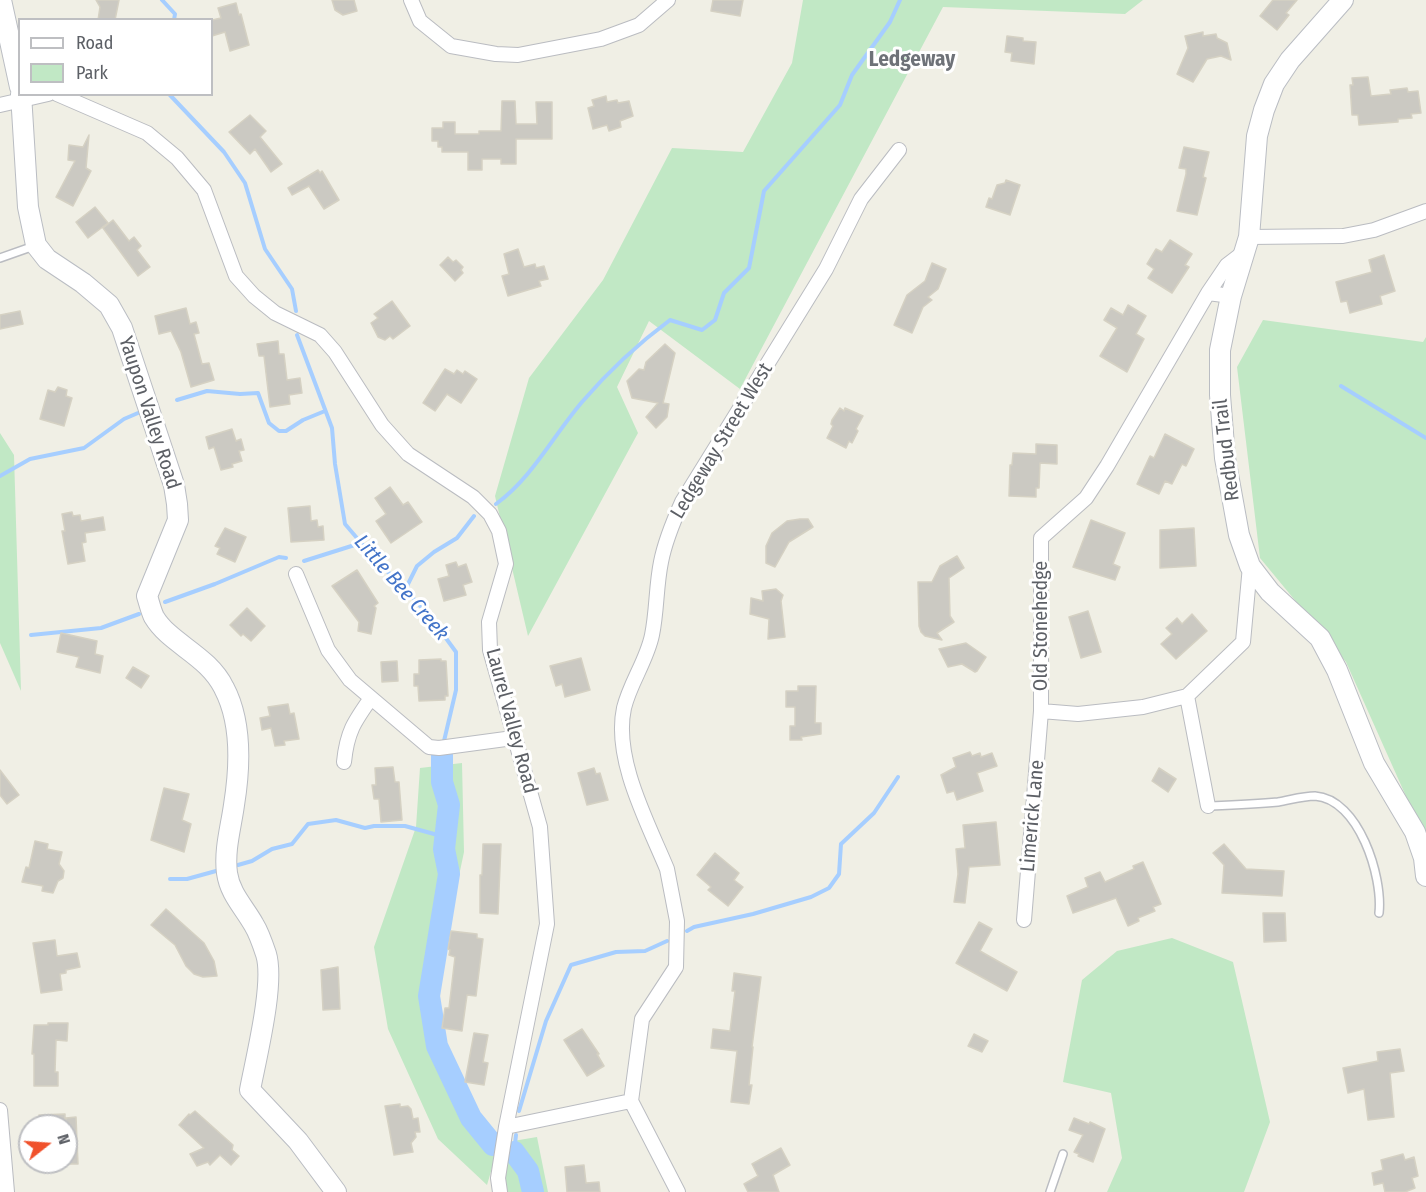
<!DOCTYPE html>
<html>
<head>
<meta charset="utf-8">
<style>
	body { margin:0 }
	#map { position:relative; width:1426px; height:1192px; overflow:hidden; background:#f0efe5; font-family:"Fira Sans Condensed",sans-serif }
	canvas { display:block }
	.legend { position:absolute; left:18px; top:18px; width:195px; height:78px; box-sizing:border-box; background:#fff; border:2px solid #bebfc2; margin:0; padding:8px 10px; list-style:none; font-size:18px; color:#5d6066 }
	.legend li { display:flex; align-items:center; gap:12px; height:30px }
	.legend b { width:30px; border:2px solid #bebfc2 }
	.north { position:absolute; left:18px; top:1114px; width:60px; height:60px; box-sizing:border-box; background:#fff; border:2px solid #bebfc2; border-radius:50%; rotate:73deg; font-size:16px; font-weight:700; line-height:24px; text-align:center; color:#5d6066 }
	.north::after { content:''; display:block; margin:auto; width:21px; height:27px; background:#f0512b; clip-path:polygon(50% 0,100% 100%,50% 72%,0 100%) }
</style>
</head>
<body>
<div id="map">
<canvas width="1426" height="1192"></canvas>
<ul class="legend">
<li><b style="height:8px;background:#fff"></b>Road</li>
<li><b style="height:16px;background:#c1e8c5"></b>Park</li>
</ul>
<div class="north">N</div>
</div>
<script>
const ctx = document.querySelector('canvas').getContext('2d');
ctx.lineJoin = 'round';
function fill(path, color) {
  ctx.fillStyle = color;
  ctx.fill(path, 'evenodd');
}
function trace(path, color, width, dash) {
  ctx.strokeStyle = color;
  ctx.lineWidth = width;
  ctx.lineCap = dash ? 'butt' : 'round';
  ctx.setLineDash(dash || []);
  ctx.stroke(path);
}
function drawText(font, color, halo, rows, align = 'center') {
  ctx.font = font + ' "Fira Sans Condensed",sans-serif';
  ctx.lineWidth = 6;
  ctx.setLineDash([]);
  ctx.textBaseline = 'middle';
  ctx.strokeStyle = halo;
  ctx.fillStyle = color;
  for (const [text, x, y, turn = 0] of rows) {
    ctx.save();
    ctx.translate(x, y);
    ctx.rotate((+turn || 0) * Math.PI / 180);
    ctx.textAlign = isNaN(turn) ? turn : align;
    if (halo) ctx.strokeText(text, 0, 0);
    ctx.fillText(text, 0, 0);
    ctx.restore();
  }
}
fill(new Path2D(`
	M803,0h340l-18,14 -182,-7 -203,382 -91,-68 -32,66 21,46 -110,203 -33,-140 34,-118 74,-98 69,-132 71,4 49,-89z
	M1263,320l160,22 3,-5v504l-80,-179 -86,-104 -23,-191z
	M0,433l14,22 7,236 -21,-48z
	M462,763l2,89 -31,147 9,46 45,95 12,4 -12,41 -49,-46 -50,-110 -14,-82 42,-120 4,-59z
	M1172,938l61,24 37,160 -26,70h-137l15,-34 -11,-65 -48,-11 19,-102 35,-29z
	M537,1137l11,55h-44l-2,-9 11,-42z`), '#c1e8c5');
trace(new Path2D(`
	M162,0l13,14 -1,6
	M169,94l55,58 21,31 20,66 27,40 4,22
	M297,335l35,93 3,36 10,60 23,27 61,64 27,37v38l-12,51
	M1341,386l85,52
	M177,400l30,-9 33,3 18,-1 11,30 10,8h7l17,-11 22,-9
	M0,476l30,-17 54,-11 40,-29 14,-6
	M496,504c36,-26 57,-68 86,-102 25,-29 57,-59 88,-82l32,10 13,-10 9,-27 25,-25 15,-77 76,-86 12,-30 38,-53 10,-22
	M304,561l57,-18
	M405,590l12,-24 17,-14 23,-14 17,-22
	M165,602l50,-18 64,-27 7,1
	M31,635l70,-7 38,-14
	M238,865l14,-4 20,-12 20,-5 16,-20 28,-4 29,8 9,-2h31l40,11
	M170,879h17l29,-8
	M687,931l7,-4 59,-13 58,-17 18,-9 10,-14 2,-30 33,-31 24,-36
	M519,1111l27,-90 25,-56 45,-13 29,-1 22,-10
	M514,1152l2,-17`), '#a6ceff', 4);
trace(new Path2D(`
	M442,755v27l7,23 -5,44 5,25 -20,122 8,50 34,72 22,27
	M514,1152l14,19 5,21`), '#a6ceff', 22);
const building = new Path2D(`
	M96,0h23l-4,20h-17l2,-13z
	M332,0h22l3,11 -14,4 -8,-5z
	M713,0h30l-3,16 -29,-5z
	M1273,0h24l-11,13 3,2 -12,15 -17,-14z
	M236,3l3,12 2,-1 8,31 -19,6 -5,-19 -13,4v-16l9,-2 -3,-10z
	M1203,32v4l13,-2 1,4 10,5 4,17 -10,-4 -14,3 -14,23 -16,-8 11,-26 -3,-12z
	M1007,36l16,2v3l13,1 -2,22 -23,-3 1,-8 -7,-1z
	M1368,77l3,19 20,-2 -1,-4 17,-2 1,4 10,-1 3,22 -10,1 1,4 -14,1v3l-39,3 -1,-10h-6l-2,-30h3l-1,-7z
	M606,96l1,6 10,-2 1,3 11,-2 4,15 -13,5 1,6 -12,4 -2,-6 -14,4 -5,-21 6,-2 -2,-6z
	M502,101h13l1,23h21l-1,-22h16v37h-36v25h-15v-5h-19v11h-14v-18h-26v-5h-4v-6h-6v-13h11v-6h12v12h24v-3h22z
	M250,115l16,16 -6,6 22,27 -11,8 -16,-23 -5,5 -21,-22z
	M89,135l-3,33 5,3 -18,35 -17,-9 19,-36 -7,-1 1,-15 14,2z
	M1184,147l25,5 -6,25 3,1 -9,37 -20,-4 9,-37v-5l-7,-1z
	M318,170l2,3 2,-2 17,29 -15,9 -15,-23 -17,9 -4,-7z
	M1006,180l14,5 -10,30 -24,-8 3,-9 3,1 5,-14 8,-2z
	M95,207l13,16 -20,15 -12,-16z
	M113,220l16,21 5,-4 7,9 -4,4 13,17 -12,9 -35,-48z
	M1170,240l22,14 -7,11 4,2 -17,26 -24,-15 6,-9 -7,-5 9,-15 6,3z
	M518,249l6,18 11,-3 1,4 8,-2 4,13 -9,2 2,5 -33,10 -6,-20 7,-2 -5,-20z
	M1384,255l11,36 -15,5 2,8 -32,9 -3,-12 -6,1 -5,-20 36,-10 -3,-12z
	M448,257l5,5 3,-2 7,7 -2,3 2,3 -8,8 -15,-16z
	M932,263l14,6 -8,20 -10,8 4,3 -9,7 -11,26 -18,-8 13,-30 18,-14z
	M392,301l18,25 -17,13 -3,-3 -5,4 -7,-3 -7,-14 7,-5 -4,-4z
	M1128,305l18,11 -10,18 8,5 -17,33 -27,-16 17,-28 -13,-8 7,-12 12,7z
	M186,308l4,16 6,-2 3,11 -5,1 8,30 7,-1 5,17 -23,7 -10,-35 -10,-21 -12,3 -4,-18z
	M20,311l3,13 -23,5v-14z
	M278,341l1,13h5l3,26 13,-2 2,15 -13,2 1,9 -20,3 -6,-51h-5l-2,-12z
	M665,344l10,9 -12,50 6,1 -2,13 -11,11 -10,-11 12,-14 -26,-5 -5,-17 12,-12 5,1 2,-8z
	M445,369l9,5 3,-4 6,4 2,-3 12,8 -16,24 -14,-9 -12,17 -12,-8z
	M58,387l9,3 -1,6 6,2 -8,28 -24,-7 8,-29 7,2z
	M840,408l4,3 1,-3 18,8 -7,13 2,2 -6,12 -3,-2 -3,7 -19,-10 6,-12 -2,-2 1,-4z
	M232,429l4,12 5,-2 3,11 -5,1 3,10 -10,3 1,3 -12,3 -7,-23 -5,2 -3,-12z
	M1165,434l29,15 -8,17 -4,-2 -10,20 -7,-3 -6,13 -22,-10 13,-28 4,2z
	M1036,444l21,1v19l-17,-1 -1,25h-3v9l-27,-1 1,-31h2l1,-12 23,1z
	M390,487l13,18 5,-3 14,20 -31,21 -15,-22 10,-7 -11,-16z
	M310,506l1,15 6,-1 1,7 5,-1 1,14 -33,2 -3,-34z
	M72,512l1,4 7,-1 1,6 22,-4 2,13 -20,3 1,9 -4,1 3,18 -17,3 -6,-33h3l-3,-17z
	M800,519h8l5,8 -24,15 -14,25 -9,-4v-17l6,-13 15,-12z
	M1091,520l34,13 -12,31 7,3 -5,13 -42,-13z
	M225,528l21,9 -11,25 -18,-8 3,-6 -5,-2z
	M1194,528l2,38 -36,2v-38z
	M957,556l7,12 -15,10 1,38 4,6 -17,11 5,7 -17,-4 -4,-4 -2,-6 -1,-44h14l8,-16z
	M456,562l2,5 8,-3 6,18 -9,3 3,10 -22,6 -6,-22 11,-3 -3,-11z
	M357,570l21,33 -4,3 2,2 -5,26 -13,-3 1,-9 -27,-36z
	M776,589l7,6 -2,6 4,36 -17,2 1,-20 -19,-5 1,-16 12,3 -1,-10z
	M247,608l18,18 -14,15 -8,-7 -2,2 -11,-11z
	M1088,611l13,41 -20,6 -12,-41z
	M1192,614l15,17 -31,28 -15,-15 11,-10 -6,-6 11,-10 5,6z
	M61,633l36,8 -2,13 8,2 -3,17 -24,-6 3,-10 -22,-5z
	M966,643l20,14 -9,14 -2,1 -13,-8 -14,3 -9,-18z
	M581,658l9,32 -25,7 -3,-13 -6,2 -6,-20z
	M441,659v2h5l2,35h-3v4l-26,1 -1,-15h-4v-12h5v-14z
	M397,661l1,20 -16,1 -1,-20z
	M133,667l16,9 -8,12 -15,-10z
	M798,686h18l-1,37h6v11l-20,3 1,3h-12v-14h5v-19h-9v-16h12z
	M288,704l2,10 4,-1 5,26 -15,2 1,4 -10,1 -4,-18 -9,2 -2,-12 10,-2 -2,-9z
	M970,752l2,4 8,-3 1,4 11,-4 5,13 -20,7 6,18 -26,9 -3,-9 -7,2 -6,-18 15,-8 -3,-9z
	M393,767l2,15h4l3,38 -21,2 -2,-23h-5l-2,-14h4l-1,-17z
	M594,768l2,6 4,-1 8,27 -21,5 -9,-32z
	M1159,768l17,11 -8,13 -16,-11z
	M0,770l19,25 -12,9 -7,-9z
	M164,788l25,6 -7,26 9,4 -7,28 -33,-12z
	M996,822l4,43 -31,2 -4,36 -11,-1 4,-28 -2,-25 9,-1 -2,-23z
	M35,841l13,3 -1,5 15,3 -3,12 5,7 -1,7 -5,3 -5,12 -11,-2 1,-5 -21,-4 4,-15 3,1z
	M483,844h18l-3,70 -18,-1v-38h2z
	M1224,844l22,25 38,2 -2,25 -60,-3 2,-28 -11,-12z
	M715,853l24,20 -5,7 9,7 -15,19 -20,-16 3,-3 -14,-12z
	M1143,862l16,37 2,5 -8,3 2,4 -17,7 1,3 -11,5 -12,-28 -43,15 -6,-17 21,-9 -3,-9 15,-6 5,10 29,-13 -1,-3z
	M166,909l38,34 10,18 3,15 -14,1 -9,-3 -8,-8 -11,-21 -24,-20z
	M1263,913h22l1,28 -22,1z
	M979,922l13,7 -12,22 37,21 -10,19 -51,-28z
	M451,931l26,3v4l6,1 -7,57 -9,-1 -5,36 -20,-3 3,-20h4l6,-51 -6,-2 1,-5 -2,-1z
	M55,940l2,16 20,-3 3,14 -14,3v3l-6,1 2,16 -21,3 -8,-50z
	M338,967l2,42 -17,1 -2,-40z
	M734,973l27,4 -9,70h1l-4,38h3l-3,19 -18,-2 6,-51 -26,-3 2,-19 17,2 5,-40h-3z
	M48,1023h20l-1,18 -11,-1 -1,32h3v14h-24v-32h-2l2,-29h14z
	M582,1029l17,25h-2l7,12 -17,10 -23,-36z
	M474,1033l14,2 -5,27 5,1 -4,22 -19,-3z
	M974,1034l14,7 -6,11 -14,-6z
	M1400,1049l4,22 -14,2 4,44 -26,3 -4,-31 -16,4 -5,-25 35,-7 -1,-9z
	M400,1104v3l8,-1 3,3 2,10 5,-1 2,14h-5l1,5 -5,6 2,9 -19,3 -9,-49z
	M195,1111l38,34 -1,5 7,6 -8,9 -11,-10 -10,10 -2,-3 -11,4 -7,-12 14,-6 -25,-23 10,-11 1,1z
	M65,1114v12h-25l-1,-11z
	M76,1117l2,47h-12v-46z
	M1074,1118l15,6 1,-2 15,7 -12,33 -15,-6 1,-2 -5,-2 9,-17 -14,-5z
	M781,1148l9,17 -17,10 6,17h-31l-4,-8 14,-8 -6,-12z
	M1403,1154l2,6 9,-3 4,19 -6,2 3,10 -10,4h-20l-2,-9 -9,2 -2,-12 11,-3 -2,-10z
	M584,1165l2,18 13,-1 1,10h-33l-2,-25z`);
fill(building, '#cbc9c2');
trace(building, '#d5d1c3', 1.5);
const lane = new Path2D(`
	M0,258l34,-12
	M1208,806c23,-1 47,-2 70,-4 12,-2 25,-6 37,-6 44,3 68,81 64,117
	M1050,1192l13,-38`);
const street = new Path2D(`
	M411,0l9,21 31,25 45,8 22,1 83,-16 38,-14 29,-25
	M57,94l90,39 30,25 27,32 32,86 18,20 21,17 45,22 15,17 47,73 26,29 65,43 17,17 9,17 7,33 -17,58 1,28 50,177 7,97 -41,203 -8,51 2,14
	M0,105l48,-11
	M1249,237l94,-1 31,-6 52,-19
	M1208,293l19,-28 17,-13
	M296,574l32,76 22,30 79,67 10,1 74,-10
	M1187,696l21,110
	M1041,711l37,3 65,-7 44,-11 56,-54 7,-76
	M344,762c3,-30 10,-40 27,-64
	M1024,920l17,-209v-173l45,-40 21,-32 101,-173 23,3
	M631,1101l11,-82 34,-52 1,-46 -10,-52c-19,-46 -54,-110 -43,-161 6,-25 23,-48 28,-73 5,-24 4,-49 9,-73 4,-21 12,-40 21,-60l144,-233 35,-70 38,-49
	M631,1101l47,91
	M0,1110l7,82
	M506,1127l125,-26`);
const secondary = new Path2D(`
	M1,0l19,87
	M1343,0l-53,60 -16,24 -10,26 -7,26 -8,101 -18,59 -11,54v45l5,63 14,77 11,31 20,26 50,46 17,32 37,93 41,69 9,26 2,18
	M21,94l7,113 8,38 11,14 36,24 26,22 13,23 52,157 3,19 1,16 -31,76c2,6 4,15 7,21 16,27 54,38 70,71 18,34 16,80 10,117 -3,22 -10,45 -7,68 3,21 17,34 27,52 5,8 9,20 12,29 9,29 -10,104 -16,136l48,51 38,51`);
trace(lane, '#babcc1', 10);
trace(street, '#babcc1', 16);
trace(secondary, '#babdc3', 22);
trace(lane, '#fff', 7);
trace(street, '#fff', 14);
trace(secondary, '#fff', 20);
drawText('20px', '#5d6066', '#fff', [
	["Yaupon Valley Road",149,413,72],
	["Ledgeway Street West",722,441,-59],
	["Redbud Trail",1227,450,-97],
	["Old Stonehedge",1041,626,-90],
	["Laurel Valley Road",511,721,75],
	["Limerick Lane",1033,816,-85]
]);
drawText('bold 21px', '#6e7278', '#fff', [
	["Ledgeway",912,60]
]);
drawText('italic 21px', '#4374c8', '#fff', [
	["Little Bee Creek",401,588,49]
]);
</script>
</body>
</html>
